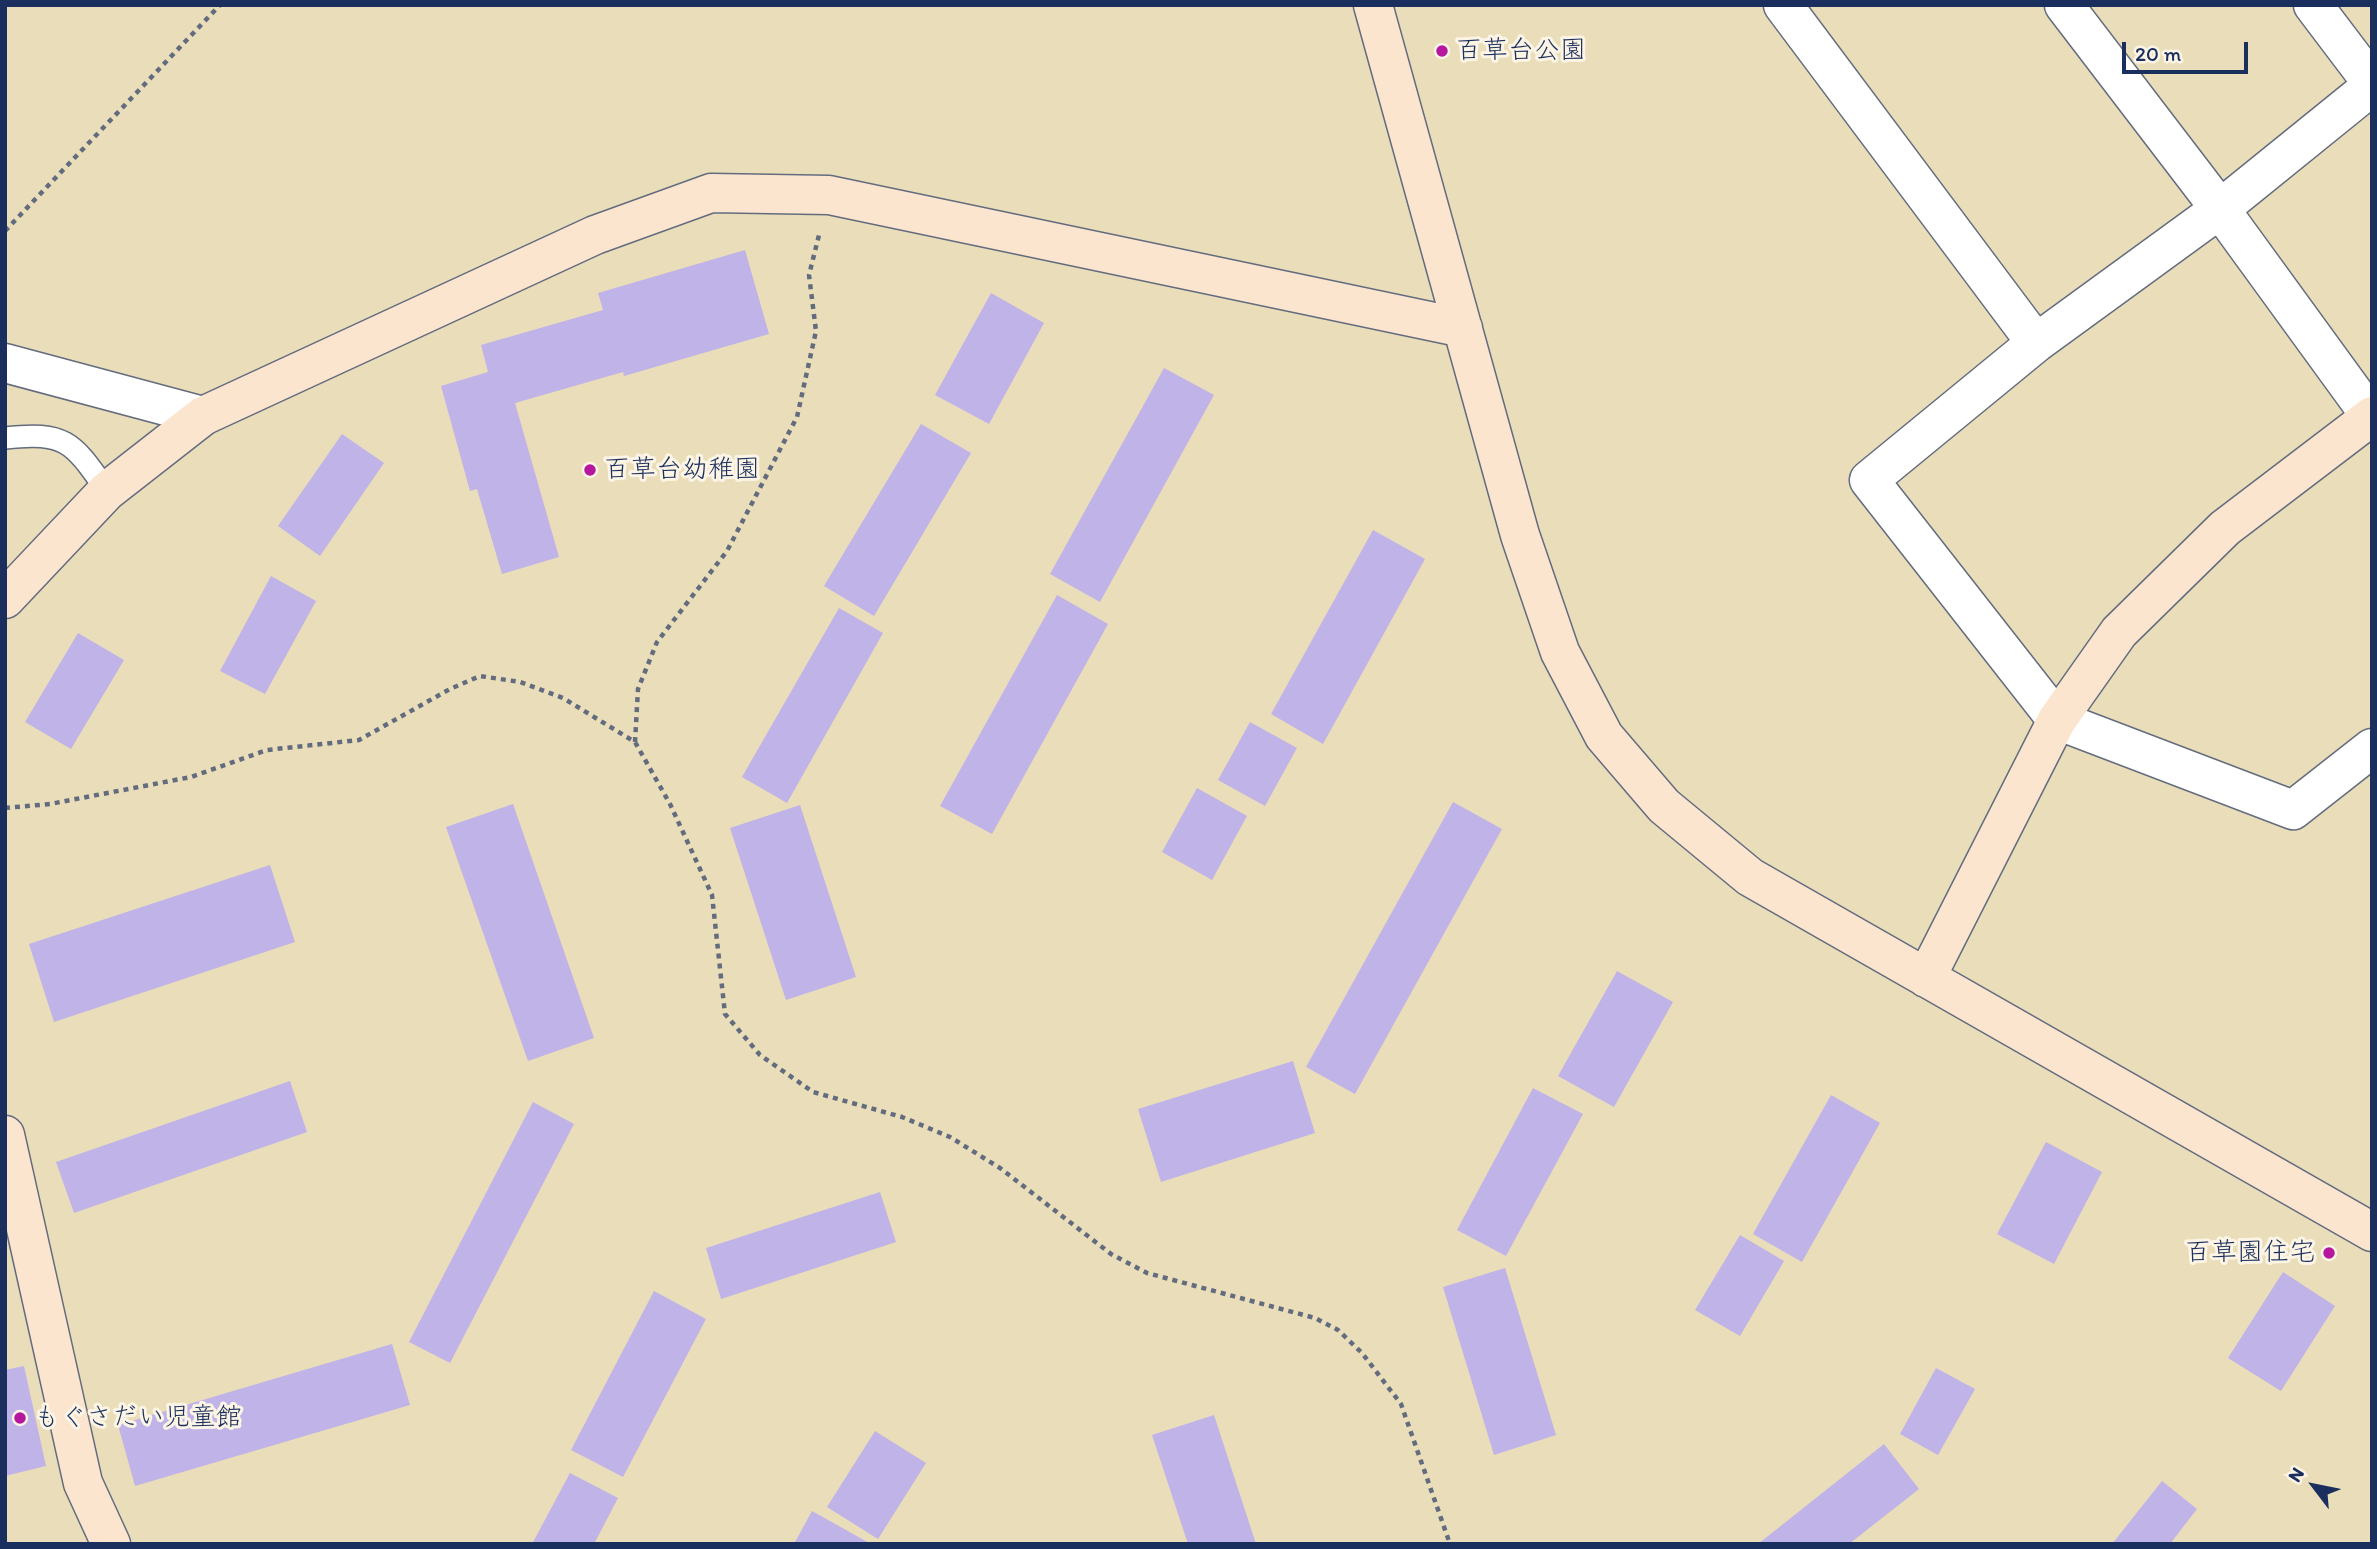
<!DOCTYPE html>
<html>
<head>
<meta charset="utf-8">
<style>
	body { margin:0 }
	#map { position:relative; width:2377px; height:1549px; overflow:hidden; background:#eaddba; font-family:Itim,sans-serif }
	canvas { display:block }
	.frame { position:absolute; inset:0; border:7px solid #1b2f5e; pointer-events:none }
	.north { position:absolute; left:2279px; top:1451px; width:70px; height:70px; -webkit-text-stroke:5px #fcf5e5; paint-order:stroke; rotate:302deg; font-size:19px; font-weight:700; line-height:28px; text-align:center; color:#1b2f5e }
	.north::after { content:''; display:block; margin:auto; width:24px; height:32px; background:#1b2f5e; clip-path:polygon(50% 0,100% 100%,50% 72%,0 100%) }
	.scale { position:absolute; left:2122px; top:42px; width:126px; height:32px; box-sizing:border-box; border:4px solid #1b2f5e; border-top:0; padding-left:9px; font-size:21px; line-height:24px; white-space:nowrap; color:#1b2f5e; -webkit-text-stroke:5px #fcf5e5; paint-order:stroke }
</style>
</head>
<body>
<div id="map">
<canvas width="2377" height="1549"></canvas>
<div class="frame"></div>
<div class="north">N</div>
<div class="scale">20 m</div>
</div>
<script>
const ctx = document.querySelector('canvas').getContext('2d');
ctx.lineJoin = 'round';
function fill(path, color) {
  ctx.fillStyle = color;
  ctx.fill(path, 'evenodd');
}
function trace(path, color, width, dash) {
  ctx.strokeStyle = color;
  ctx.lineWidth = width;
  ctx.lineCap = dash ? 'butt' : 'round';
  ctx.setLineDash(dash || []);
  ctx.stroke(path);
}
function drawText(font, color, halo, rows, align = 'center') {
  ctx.font = font + ' Itim,"Klee One",sans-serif';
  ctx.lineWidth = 6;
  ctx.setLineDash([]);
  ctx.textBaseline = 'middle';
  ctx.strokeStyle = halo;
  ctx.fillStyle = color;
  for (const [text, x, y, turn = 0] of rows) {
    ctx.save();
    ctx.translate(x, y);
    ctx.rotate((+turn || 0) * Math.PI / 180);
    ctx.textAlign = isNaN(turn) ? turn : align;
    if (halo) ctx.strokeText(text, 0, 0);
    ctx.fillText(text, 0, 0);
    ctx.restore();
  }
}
fill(new Path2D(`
	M745,250l24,84 -145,42 -1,-4 -108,31 44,154 -57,17 -25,-85 -7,2 -29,-105 47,-14 -7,-27 122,-35 -5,-17z
	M991,293l53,30 -55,101 -54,-29z
	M1164,368l50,27 -114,207 -50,-28z
	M921,424l50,29 -97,163 -50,-30z
	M342,434l42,29 -64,93 -42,-30z
	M1373,530l52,29 -102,185 -52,-30z
	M271,576l45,25 -51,93 -45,-23z
	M1057,595l51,29 -116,210 -52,-28z
	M839,608l44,25 -96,170 -45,-26z
	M78,633l46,27 -53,89 -46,-27z
	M1250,722l47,26 -32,58 -47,-26z
	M1197,788l50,28 -35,64 -50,-28z
	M1453,802l49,27 -147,265 -49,-27z
	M513,804l81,234 -66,23 -82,-234z
	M800,805l56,172 -70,23 -56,-172z
	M270,865l25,77 -241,80 -25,-78z
	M1617,971l56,31 -59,105 -56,-31z
	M1293,1061l22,72 -154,49 -23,-73z
	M290,1081l17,51 -233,81 -18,-51z
	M1533,1088l50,26 -77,142 -49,-26z
	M1831,1095l49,28 -78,139 -49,-28z
	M533,1102l41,22 -124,239 -41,-21z
	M2046,1142l56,30 -48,92 -57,-30z
	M880,1192l16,50 -175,57 -15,-51z
	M1740,1235l44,26 -44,75 -45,-26z
	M1505,1268l51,167 -62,20 -51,-168z
	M2283,1272l52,34 -54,85 -53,-33z
	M654,1291l52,28 -83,158 -52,-27z
	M392,1344l18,61 -275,81 -17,-61z
	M24,1366l22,100 -41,10v-106z
	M1936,1368l39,21 -37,66 -38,-21z
	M1214,1415l42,129h-68l-36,-109z
	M875,1431l51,32 -48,76 -51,-32z
	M1884,1444l35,45 -70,55h-91z
	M570,1473l48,25 -24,46h-62z
	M2162,1481l35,28 -27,35h-58z
	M812,1511l59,33h-77z`), '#bfb3e8');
const lane = new Path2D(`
	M5,438c62,-7 68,5 102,53`);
const street = new Path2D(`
	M1783,5l253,338 -167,137 188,240 236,90 79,-62
	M2064,5l156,204 152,209
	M2313,5l59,78
	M2036,343l184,-134 152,-123
	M5,363l198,53`);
const secondary = new Path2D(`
	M1373,5l147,530 40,117 44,84 60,70 86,71 622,355
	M5,599l102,-108 96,-75 392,-181 116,-42 118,2 634,133
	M1926,978l131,-258 62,-88 106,-104 147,-112
	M5,1135l78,348 28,61`);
trace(lane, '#636c7e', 24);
trace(street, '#636c7e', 41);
trace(secondary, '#636c7e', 41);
trace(new Path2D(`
	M5,231l215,-226
	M635,742l3,-53 19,-47 70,-91 70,-134 19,-86 -7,-56 10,-40
	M5,808l45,-4 141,-27 76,-27 92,-10 91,-51 30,-13 40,6 43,16 72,44 35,62 42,91 13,119 35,41 53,37 89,25 48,20 50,31 111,86 36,19 168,45 23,12 24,23 39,51 49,140`), '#636c7e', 4.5, [5, 5]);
trace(lane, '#fff', 21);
trace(street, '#fff', 38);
trace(secondary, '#fce5cf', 38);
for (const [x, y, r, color] of [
	[1442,51,7,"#b5179e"],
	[590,470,7,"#b5179e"],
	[2329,1253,7,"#b5179e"],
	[20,1418,7,"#b5179e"]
]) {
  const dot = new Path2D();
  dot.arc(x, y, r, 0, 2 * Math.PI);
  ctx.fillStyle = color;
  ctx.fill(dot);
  trace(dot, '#fcf5e5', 2.5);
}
drawText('26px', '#1b2f5e', '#fcf5e5', [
	["百草台公園",1456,51],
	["百草台幼稚園",604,470],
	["百草園住宅",2315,1253,"right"],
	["もぐさだい児童館",34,1418]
], 'left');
</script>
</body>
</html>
